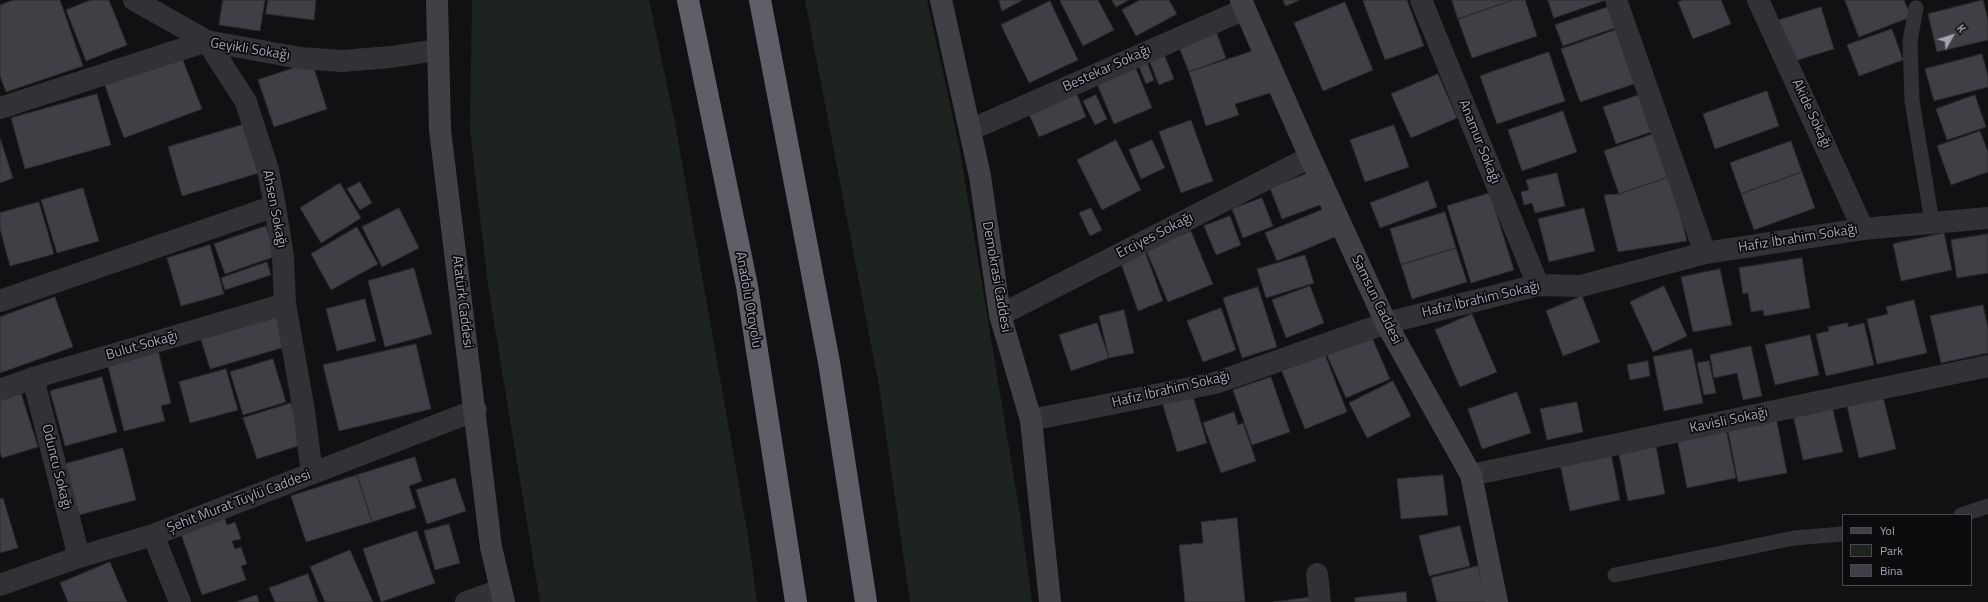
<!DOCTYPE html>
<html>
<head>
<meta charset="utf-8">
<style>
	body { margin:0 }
	#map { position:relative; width:1988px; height:602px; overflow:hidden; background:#111012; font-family:"Titillium Web",sans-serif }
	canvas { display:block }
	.legend { position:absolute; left:1842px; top:514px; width:130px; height:72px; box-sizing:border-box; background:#0c0b0d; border:1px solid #48484f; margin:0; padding:5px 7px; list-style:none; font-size:12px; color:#a2a4b2 }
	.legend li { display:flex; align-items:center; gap:8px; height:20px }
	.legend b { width:20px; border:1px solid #48484f }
	.north { position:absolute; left:1932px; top:16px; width:40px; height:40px; -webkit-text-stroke:3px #0c0b0d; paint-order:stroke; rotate:51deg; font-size:11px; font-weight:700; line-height:16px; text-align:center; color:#a2a4b2 }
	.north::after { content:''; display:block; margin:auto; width:14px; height:18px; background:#a2a4b2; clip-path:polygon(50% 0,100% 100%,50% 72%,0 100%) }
</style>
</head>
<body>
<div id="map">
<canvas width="1988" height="602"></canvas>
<ul class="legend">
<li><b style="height:5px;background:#404046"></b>Yol</li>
<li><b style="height:11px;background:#1d241f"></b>Park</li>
<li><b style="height:11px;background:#403f45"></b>Bina</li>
</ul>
<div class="north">K</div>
</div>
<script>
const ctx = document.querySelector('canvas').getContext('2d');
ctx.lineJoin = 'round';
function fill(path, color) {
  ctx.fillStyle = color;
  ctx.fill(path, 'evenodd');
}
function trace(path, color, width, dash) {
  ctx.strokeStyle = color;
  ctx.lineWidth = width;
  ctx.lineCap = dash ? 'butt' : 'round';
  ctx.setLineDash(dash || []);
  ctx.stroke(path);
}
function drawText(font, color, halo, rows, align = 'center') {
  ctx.font = font + ' "Titillium Web",sans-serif';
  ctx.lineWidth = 3.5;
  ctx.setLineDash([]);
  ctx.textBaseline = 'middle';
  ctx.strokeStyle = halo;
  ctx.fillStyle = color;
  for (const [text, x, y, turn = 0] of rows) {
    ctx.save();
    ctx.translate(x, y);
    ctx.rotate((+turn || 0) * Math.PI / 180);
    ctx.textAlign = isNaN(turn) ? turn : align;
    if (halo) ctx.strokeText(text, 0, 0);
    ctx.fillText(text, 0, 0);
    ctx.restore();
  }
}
fill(new Path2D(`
	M472,0h177l26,123 74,419 8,60h-217l-52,-316 -18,-156z
	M805,0h122l32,145 62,375 11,82h-122l-31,-216z`), '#1d241f');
const building = new Path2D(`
	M14,0h46l23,66 -77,26 -6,-16v-71z
	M91,0h18l18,45 -41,16 -20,-51z
	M223,0h42l-5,31 -41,-6z
	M268,0h48l-2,20 -48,-6z
	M999,0h24l-21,11z
	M1061,0h37l16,30 -31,16 -23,-45z
	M1112,0h17l-13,7z
	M1140,0h29l8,14 -41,22 -14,-26z
	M1283,0h17l-14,6z
	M1366,0h41l17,46 -39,14 -22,-59z
	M1452,0h61l-55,19z
	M1513,0h12l12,36 -65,22 -14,-39z
	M1548,0h58l-52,18z
	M1684,0h37l10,24 -38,15 -15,-37z
	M1845,0h59l7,17 -52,20z
	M1983,0l5,20v20l-51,12 -9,-38z
	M1050,1l28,59 -49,23 -28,-58z
	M1345,2l28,68 -50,21 -29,-68z
	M1608,7l7,21 -52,18 -8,-21z
	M1821,7l13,42 -46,14 -12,-42z
	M1214,26l12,32 -37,14 -13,-32z
	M1618,29l19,54 -57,19 -19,-53z
	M1892,29l11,31 -44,16 -12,-31z
	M1256,50l14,43 -35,11 4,11 -33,11 -17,-54z
	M1549,52l16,49 -68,23 -17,-48z
	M1164,54l10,25 -15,6 -10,-25z
	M1982,54l6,22v11l-54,14 -9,-32z
	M181,55l21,54 -78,29 -20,-55z
	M1146,60l8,20 -8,4 -8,-20z
	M1133,61l19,47 -38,16 -20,-47z
	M312,62l15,47 -53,18 -16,-47z
	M1438,74l19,44 -46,20 -20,-44z
	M1767,91l12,35 -64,23 -12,-35z
	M97,94l14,51 -86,24 -14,-51z
	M1077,94l9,23 -47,20 -10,-23z
	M1096,95l11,24 -12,6 -12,-24z
	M1639,95l12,37 -35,12 -13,-37z
	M1975,95l11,32 -39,13 -11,-31z
	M1563,111l14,41 -55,19 -14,-41z
	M1191,120l22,61 -32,12 -22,-61z
	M245,124l14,49 -77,23 -14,-49z
	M1394,125l15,42 -44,15 -15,-42z
	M1980,131l8,21v20l-37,13 -14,-39z
	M1656,133l15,43 -52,18 -15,-43z
	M0,138l13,40 -13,5z
	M1116,140l25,50 -39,20 -25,-50z
	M1152,140l13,28 -24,11 -12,-29z
	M1791,141l11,31 -61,22 -11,-31z
	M1311,172l12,32 -41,15 -12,-31z
	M1802,172l13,36 -61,22 -13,-36z
	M1557,173l8,33 -30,7 -3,-10 -8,2 -3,-13 8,-2 -3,-10z
	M1671,176l16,65 -69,11 -14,-57 15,-1z
	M1428,181l9,26 -57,21 -10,-25z
	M360,182l12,21 -12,7 -13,-21z
	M340,183l21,35 -40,25 -21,-35z
	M83,188l16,53 -42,12 -16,-53z
	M1490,193l24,77 -43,13 -24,-77z
	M1262,198l11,28 -30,12 -11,-29z
	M39,202l15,52 -44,12 -10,-37v-16z
	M399,208l20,40 -37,19 -20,-40z
	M1091,208l11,22 -12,6 -11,-23z
	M1584,208l11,43 -46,11 -11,-43z
	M1324,209l11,28 -58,24 -12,-28z
	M1445,212l11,36 -55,17 -11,-36z
	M1230,216l11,29 -25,10 -12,-29z
	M266,226l10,30 -51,18 -11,-30z
	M357,227l21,37 -47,26 -20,-36z
	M1191,231l22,53 -45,18 -22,-52z
	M1944,233l8,37 -51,11 -8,-37z
	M1988,234v39l-31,5 -6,-38z
	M210,245l14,49 -43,12 -14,-48z
	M1143,246l20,55 -25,10 -20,-56z
	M1456,248l11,34 -55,17 -11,-34z
	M1305,255l9,28 -48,15 -9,-29z
	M1802,258l8,50 -46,8 -1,-6 -12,2 -3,-19 -5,1 -4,-26z
	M267,262l4,13 -46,15 -4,-12z
	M414,268l18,66 -47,13 -17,-66z
	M1720,269l12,56 -39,7 -12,-55z
	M1310,286l14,37 -38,15 -14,-38z
	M1664,286l23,50 -34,16 -23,-50z
	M1258,287l19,60 -35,11 -19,-60z
	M1582,296l18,46 -37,14 -17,-45z
	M55,297l18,50 -73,26v-56z
	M365,299l11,42 -39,10 -11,-42z
	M1914,300l13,53 -50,11 -10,-45 21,-5 -2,-7z
	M1983,305l5,23v25l-47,10 -11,-47z
	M1221,308l15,42 -33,12 -16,-41z
	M1124,310l10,43 -25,5 -10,-42z
	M275,311l10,36 -75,22 -11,-36z
	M1472,314l25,58 -37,15 -25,-57z
	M1097,323l12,35 -38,13 -12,-36z
	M1848,323v4l16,-4 10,42 -48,11 -10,-42 13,-3 -1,-4z
	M1370,333l20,46 -44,19 -20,-45z
	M1810,335l9,40 -44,10 -10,-40z
	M416,344l15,65 -92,22 -16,-66z
	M1751,346l11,50 -19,4 -6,-27 -23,5 -4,-23z
	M1692,349l11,54 -39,8 -11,-54z
	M158,350l13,53 -10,3 4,15 -41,10 -17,-69z
	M1324,352l23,60 -42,17 -24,-60z
	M273,359l13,43 -43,13 -13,-43z
	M1648,361l2,15 -20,4 -3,-15z
	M1709,361l7,32 -12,2 -7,-32z
	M226,369l12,41 -48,13 -11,-41z
	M102,377l15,55 -52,14 -15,-55z
	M1271,377l19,55 -38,13 -19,-55z
	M1393,381l18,35 -44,22 -18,-35z
	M1517,392l14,41 -49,16 -14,-40z
	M21,393l17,54 -36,11 -2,-6v-52z
	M1192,393l15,50 -30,9 -15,-50z
	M1882,393l14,56 -37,9 -13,-56z
	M1577,402l6,30 -36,8 -7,-31z
	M1831,402l12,50 -40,8 -11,-50z
	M291,403l13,41 -47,15 -14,-41z
	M1234,412l4,13 5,-2 13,38 -35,12 -18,-50z
	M1776,417l11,56 -49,9 -11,-56z
	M1725,424l11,54 -49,10 -11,-55z
	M1655,441l10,53 -37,7 -10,-52z
	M123,448l13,52 -57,15 -14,-51z
	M1611,453l9,47 -50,11 -10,-47z
	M415,457l7,24 -13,5 7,22 -44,14 -15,-47z
	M357,475l15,47 -66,20 -15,-46z
	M1443,475l5,40 -47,4 -4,-40z
	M455,478l11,33 -39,13 -11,-34z
	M3,498l15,50 -18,5v-54z
	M223,514l4,11 8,-3 6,17 -9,2 3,8 6,-2 6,17 -6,2 5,14 -44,15 -23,-67z
	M1237,518l8,84h-60l-6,-57 24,-2 -2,-21z
	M449,524l11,39 -25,7 -11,-39z
	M1460,526l10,40 -41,10 -10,-40z
	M417,531l18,52 -54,19 -18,-53z
	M350,550l23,52h-48l-15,-35z
	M110,562l17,40h-59l-8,-19z
	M1478,566l9,36h-50l-6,-24z
	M308,574l10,28h-43l-6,-14z
	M1406,592l1,10h-52v-4z
	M257,595l2,7h-23z
	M1313,597l1,5h-41z`);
fill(building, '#403f45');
trace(building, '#2b2a2e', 1);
trace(new Path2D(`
	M1916,8l-6,33 2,60 20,121
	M1961,515l27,-9
	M1615,575l179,-37 49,-4`), '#323236', 15);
trace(new Path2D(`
	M134,0l73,41 39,61 22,68 7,36 8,51 2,47 19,107 8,62
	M1421,0l117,285
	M1616,0l89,253
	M1758,0l105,229
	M0,108l207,-67 93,17 42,3 49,-4 46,-7
	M970,130l275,-121
	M0,301l275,-95
	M1000,315l310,-158
	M33,378l46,179
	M0,390l33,-12 252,-74
	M1031,420l184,-37 171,-60 152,-38 43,1 124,-33 158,-24 125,-11
	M1471,475l517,-109
	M153,535l27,67
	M1317,574l3,28
	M0,585l79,-28 74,-22 323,-125
	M466,602l34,-12`), '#323236', 22);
trace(new Path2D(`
	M437,0l3,130 51,417 13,55
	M941,0l39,176 20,139 31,105 19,182
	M1241,0l69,157 76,166 85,152 26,127`), '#404046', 22);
trace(new Path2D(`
	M688,0l59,286 49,316
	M760,0l69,362 37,240`), '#5e5f67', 22);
drawText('14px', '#a2a4b2', '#0c0b0d', [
	["Geyikli Sokağı",250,50,9],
	["Bestekar Sokağı",1107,69,-24],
	["Akide Sokağı",1811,114,65],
	["Anamur Sokağı",1479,142,68],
	["Ahsen Sokağı",274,209,79],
	["Erciyes Sokağı",1155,236,-27],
	["Hafız İbrahim Sokağı",1798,239,-9],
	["Demokrasi Caddesi",996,277,80],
	["Anadolu Otoyolu",748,300,80],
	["Samsun Caddesi",1376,300,64],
	["Hafız İbrahim Sokağı",1481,300,-13],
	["Atatürk Caddesi",462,302,83],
	["Bulut Sokağı",142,346,-16],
	["Hafız İbrahim Sokağı",1171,390,-13],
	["Kavisli Sokağı",1729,421,-12],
	["Oduncu Sokağı",56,467,76],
	["Şehit Murat Tüylü Caddesi",239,502,-21]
]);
</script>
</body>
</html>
